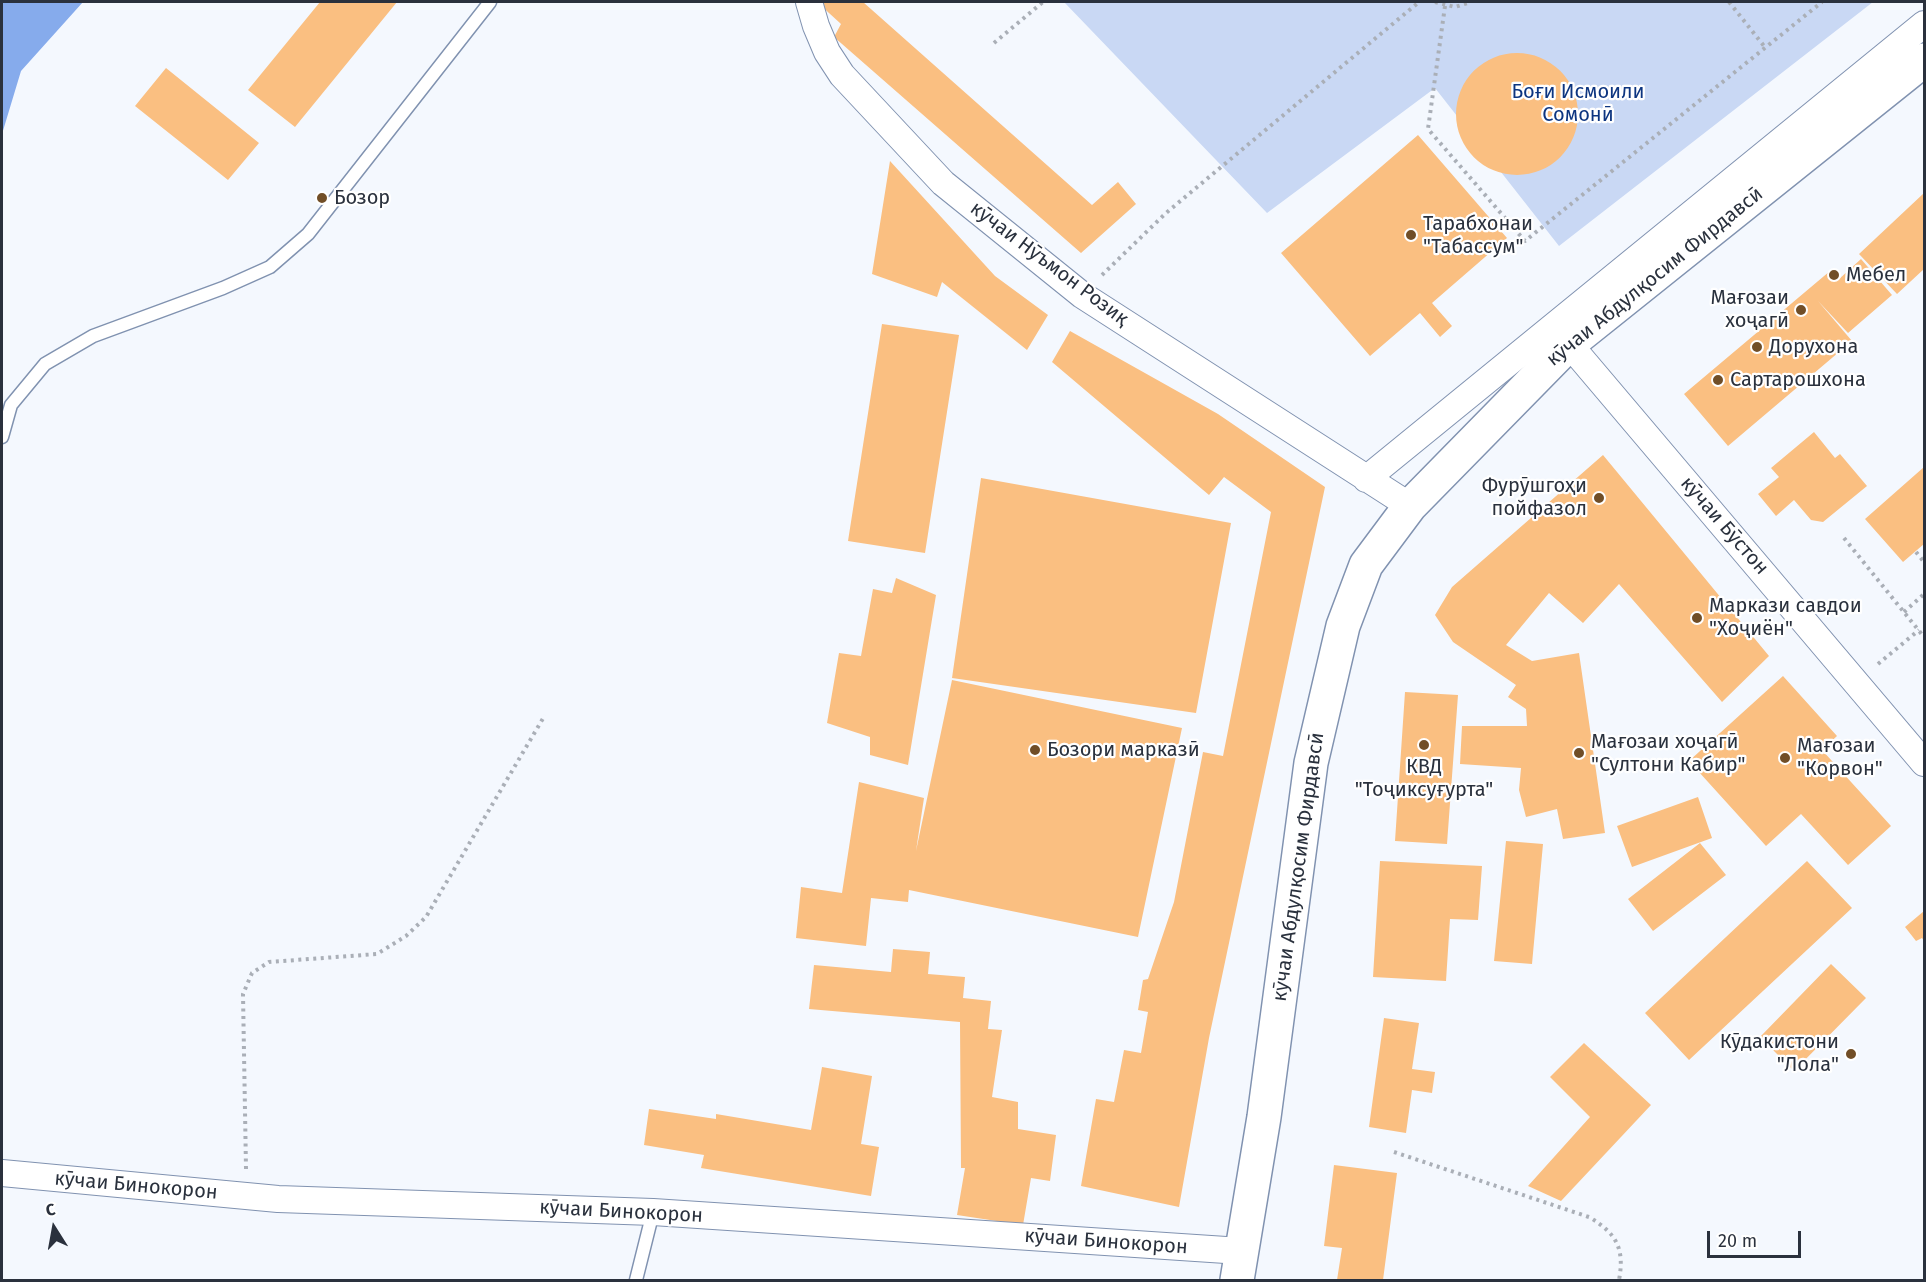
<!DOCTYPE html>
<html>
<head>
<meta charset="utf-8">
<style>
	body { margin:0 }
	#map { position:relative; width:1926px; height:1282px; overflow:hidden; background:#f4f8fe; font-family:"Fira Sans",sans-serif }
	canvas { display:block }
	.frame { position:absolute; inset:0; border:3px solid #2a313d; pointer-events:none }
	.north { position:absolute; left:24px; top:1198px; width:60px; height:60px; -webkit-text-stroke:4px #fff; paint-order:stroke; rotate:349deg; font-size:16px; font-weight:700; line-height:24px; text-align:center; color:#2a313d }
	.north::after { content:''; display:block; margin:auto; width:21px; height:27px; background:#2a313d; clip-path:polygon(50% 0,100% 100%,50% 72%,0 100%) }
	.scale { position:absolute; left:1707px; top:1231px; width:94px; height:27px; box-sizing:border-box; border:3px solid #2a313d; border-top:0; padding-left:8px; font-size:18px; line-height:21px; white-space:nowrap; color:#2a313d; -webkit-text-stroke:4px #fff; paint-order:stroke }
</style>
</head>
<body>
<div id="map">
<canvas width="1926" height="1282"></canvas>
<div class="frame"></div>
<div class="north">С</div>
<div class="scale">20 m</div>
</div>
<script>
const ctx = document.querySelector('canvas').getContext('2d');
ctx.lineJoin = 'round';
function fill(path, color) {
  ctx.fillStyle = color;
  ctx.fill(path, 'evenodd');
}
function trace(path, color, width, dash) {
  ctx.strokeStyle = color;
  ctx.lineWidth = width;
  ctx.lineCap = dash ? 'butt' : 'round';
  ctx.setLineDash(dash || []);
  ctx.stroke(path);
}
function drawText(font, color, halo, rows, align = 'center') {
  ctx.font = font + ' "Fira Sans",sans-serif';
  ctx.lineWidth = 4.5;
  ctx.setLineDash([]);
  ctx.textBaseline = 'middle';
  ctx.strokeStyle = halo;
  ctx.fillStyle = color;
  for (const [text, x, y, turn = 0] of rows) {
    ctx.save();
    ctx.translate(x, y);
    ctx.rotate((+turn || 0) * Math.PI / 180);
    ctx.textAlign = isNaN(turn) ? turn : align;
    if (halo) ctx.strokeText(text, 0, 0);
    ctx.fillText(text, 0, 0);
    ctx.restore();
  }
}
fill(new Path2D(`
	M1064,2h809l-314,244 -124,-158 -168,125z`), '#c9d8f4');
fill(new Path2D(`
	M2,2h81l-62,69 -19,63z`), '#86abec');
fill(new Path2D(`
	M320,2h77l-102,125 -47,-37z
	M817,2h46l229,203 26,-23 18,22 -55,49 -247,-216 7,-13z
	M1456 114a61 61 0 1 1 122 0a61 61 0 1 1-122 0Z
	M166,68l93,75 -31,37 -93,-74z
	M1418,135l89,103 -75,65 20,23 -12,11 -20,-24 -50,43 -89,-103z
	M890,161l105,115 53,39 -21,35 -85,-68 -5,15 -65,-23z
	M1924,193v76l-27,25 -38,-40z
	M1861,259l31,36 -44,38 -30,-32 34,40 -124,105 -44,-52 146,-123 8,9z
	M882,324l77,11 -34,218 -77,-12z
	M1070,331l148,83 107,73 -116,551 -30,169 -98,-21 15,-87 18,3 10,-52 17,3 7,-41 -10,-2 5,-30 5,-1 26,-77 29,-150 20,4 48,-244 -47,-35 -15,18 -157,-133z
	M1814,432l21,26 5,-4 27,32 -44,36 -12,-2 -17,-20 -18,16 -18,-22 21,-17 -8,-9z
	M1603,455l166,201 -47,46 -103,-118 -36,39 -34,-30 -43,52 26,16 47,-8 26,180 -42,6 -6,-30 -31,8 -7,-27 2,-22 -61,-4 2,-38h65l-1,-17 -18,-12 8,-12 -63,-43 -18,-27 17,-28z
	M1924,467v77l-21,18 -38,-43z
	M981,478l250,45 -35,190 -244,-35z
	M896,578l40,17 -28,170 -38,-10v-18l-43,-14 12,-70 22,3 12,-67 19,4z
	M1783,676l54,60 -15,14 69,76 -43,39 -47,-51 -35,32 -77,-85z
	M952,680l230,48 -44,209 -229,-47 -1,12 -37,-4 -5,48 -70,-8 5,-51 41,6 17,-111 65,16 -8,53z
	M1405,692l53,3 -11,149 -52,-3z
	M1698,797l14,41 -80,29 -15,-41z
	M1506,841l37,3 -11,120 -38,-3z
	M1700,843l26,32 -73,56 -25,-32z
	M1380,861l102,5 -4,54 -28,-1 -4,62 -73,-4z
	M1807,861l45,47 -163,152 -44,-47z
	M1924,911v30l-2,-3 -6,3 -11,-14z
	M893,949l37,3 -2,22 37,3 -2,21 28,3 -3,28 14,1 -10,67 26,5v27l38,6 -6,46 -19,-3 -8,47 -66,-10 8,-47h-4l-1,-146 -151,-13 5,-44 77,7z
	M1831,964l35,34 -72,73 -34,-34z
	M1384,1018l35,5 -7,46 23,3 -3,21 -20,-3 -6,43 -37,-6z
	M1584,1043l67,62 -90,96 -33,-15 62,-69 -40,-40z
	M822,1067l50,9 -11,68 18,3 -8,49 -170,-28 3,-13 -60,-10 5,-36 67,10v-5l95,16z
	M1334,1165l63,8 -14,107h-46l5,-32 -18,-2z`), '#fabf81');
const lane = new Path2D(`
	M2,437l9,-32 34,-41 48,-28 130,-48 47,-21 38,-33 182,-232
	M636,1280l17,-68`);
const street = new Path2D(`
	M809,2l7,24 11,26 15,23 101,108 139,112 328,211
	M1569,344l355,419
	M1366,479l558,-455
	M2,1173l276,26 375,13 588,39`);
const secondary = new Path2D(`
	M1237,1280l27,-163 47,-354 32,-137 23,-61 44,-59 159,-162 355,-284`);
trace(lane, '#8092b0', 15);
trace(street, '#8092b0', 28);
trace(secondary, '#8092b0', 36);
trace(new Path2D(`
	M1435,2l20,5 16,-5
	M1729,2l35,44
	M1445,6l-17,123 97,112 297,-239
	M994,43l49,-41
	M1102,275l64,-62 253,-211
	M1844,538l80,99
	M1916,552l8,10
	M1904,612l20,-18
	M1878,664l41,-34
	M1394,1152l195,65c27,16 36,31 30,63
	M246,1169l-3,-175 9,-21 17,-11 108,-8 29,-18 20,-19 119,-202`), '#aaafb7', 4, [3, 4.5]);
trace(lane, '#fff', 12);
trace(street, '#fff', 26);
trace(secondary, '#fff', 33);
for (const [x, y, r, color] of [
	[322,198,6,"#714e27"],
	[1411,235,6,"#714e27"],
	[1834,275,6,"#714e27"],
	[1801,310,6,"#714e27"],
	[1757,347,6,"#714e27"],
	[1718,380,6,"#714e27"],
	[1599,498,6,"#714e27"],
	[1697,618,6,"#714e27"],
	[1424,745,6,"#714e27"],
	[1035,750,6,"#714e27"],
	[1579,753,6,"#714e27"],
	[1785,758,6,"#714e27"],
	[1851,1054,6,"#714e27"]
]) {
  const dot = new Path2D();
  dot.arc(x, y, r, 0, 2 * Math.PI);
  ctx.fillStyle = color;
  ctx.fill(dot);
  trace(dot, '#fff', 2);
}
drawText('20px', '#0d3580', '#fff', [
	["Боғи Исмоили",1578,92],
	["Сомонӣ",1578,115]
]);
drawText('20px', '#2a313d', '#fff', [
	["Бозор",334,198],
	["Тарабхонаи",1423,224],
	["\"Табассум\"",1423,247],
	["Мебел",1846,275],
	["Мағозаи",1789,298,"right"],
	["хоҷагӣ",1789,321,"right"],
	["Дорухона",1769,347],
	["Сартарошхона",1730,380],
	["Фурӯшгоҳи",1587,486,"right"],
	["пойфазол",1587,509,"right"],
	["Маркази савдои",1709,606],
	["\"Хоҷиён\"",1709,629],
	["Мағозаи хоҷагӣ",1591,742],
	["\"Султони Кабир\"",1591,765],
	["Мағозаи",1797,746],
	["\"Корвон\"",1797,769],
	["Бозори марказӣ",1047,750],
	["КВД",1424,767,"center"],
	["\"Тоҷиксуғурта\"",1424,790,"center"],
	["Кӯдакистони",1839,1042,"right"],
	["\"Лола\"",1839,1065,"right"]
], 'left');
drawText('20px', '#2a313d', '#fff', [
	["кӯчаи Нӯъмон Розиқ",1049,264,37],
	["кӯчаи Абдулқосим Фирдавсӣ",1655,277,-39],
	["кӯчаи Бӯстон",1724,526,49],
	["кӯчаи Абдулқосим Фирдавсӣ",1299,867,-82],
	["кӯчаи Бинокорон",136,1186,5],
	["кӯчаи Бинокорон",621,1212,3],
	["кӯчаи Бинокорон",1106,1242,4]
]);
</script>
</body>
</html>
